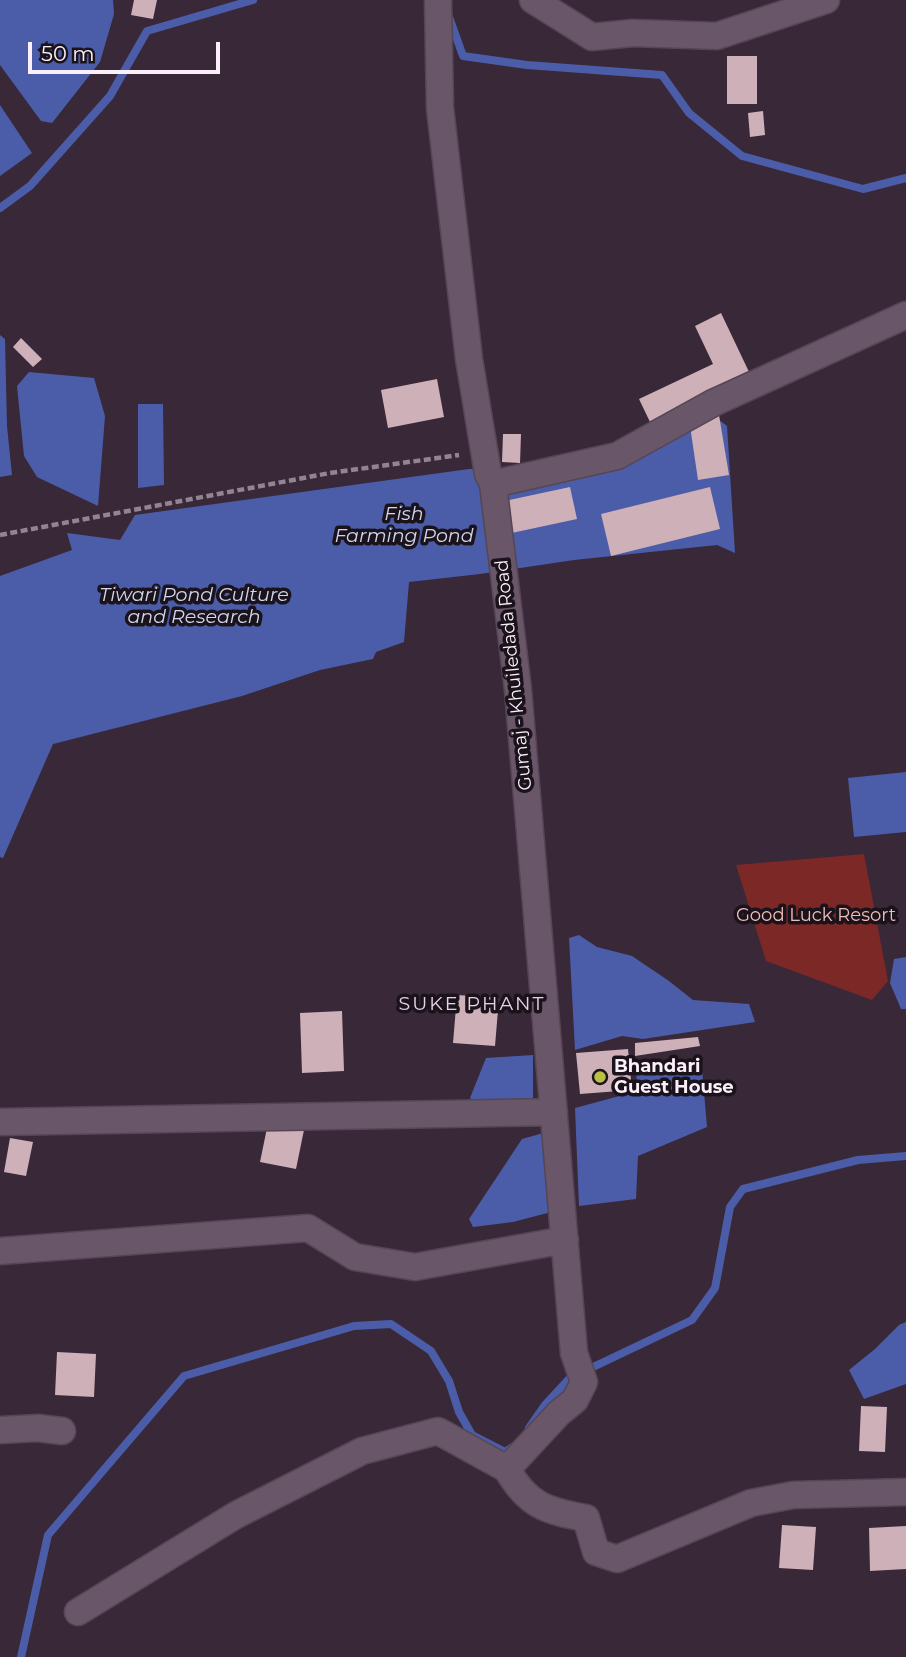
<!DOCTYPE html>
<html>
<head>
<meta charset="utf-8">
<style>
	body { margin:0 }
	#map { position:relative; width:906px; height:1657px; overflow:hidden; background:#392838; font-family:Montserrat,sans-serif }
	canvas { display:block }
	.scale { position:absolute; left:28px; top:42px; width:192px; height:32px; box-sizing:border-box; border:4px solid #fbeffa; border-top:0; padding-left:9px; font-size:21px; line-height:24px; white-space:nowrap; color:#fbeffa; -webkit-text-stroke:5px #1b131b; paint-order:stroke }
</style>
</head>
<body>
<div id="map">
<canvas width="906" height="1657"></canvas>
<div class="scale">50 m</div>
</div>
<script>
const ctx = document.querySelector('canvas').getContext('2d');
ctx.lineJoin = 'round';
function fill(path, color) {
  ctx.fillStyle = color;
  ctx.fill(path, 'evenodd');
}
function trace(path, color, width, dash) {
  ctx.strokeStyle = color;
  ctx.lineWidth = width;
  ctx.lineCap = dash ? 'butt' : 'round';
  ctx.setLineDash(dash || []);
  ctx.stroke(path);
}
function drawText(font, color, halo, rows, align = 'center') {
  ctx.font = font + ' Montserrat,sans-serif';
  ctx.lineWidth = 7;
  ctx.setLineDash([]);
  ctx.textBaseline = 'middle';
  ctx.strokeStyle = halo;
  ctx.fillStyle = color;
  for (const [text, x, y, turn = 0] of rows) {
    ctx.save();
    ctx.translate(x, y);
    ctx.rotate((+turn || 0) * Math.PI / 180);
    ctx.textAlign = isNaN(turn) ? turn : align;
    if (halo) ctx.strokeText(text, 0, 0);
    ctx.fillText(text, 0, 0);
    ctx.restore();
  }
}
fill(new Path2D(`
	M864,854l24,127 -16,19 -106,-39 -30,-96z`), '#7b2826');
fill(new Path2D(`
	M0,0h113l1,14 -14,48 -48,61 -11,-2 -41,-56z
	M0,105l32,48 -32,23z
	M0,335l5,4 2,87 5,49 -12,2z
	M29,372l65,6 11,38 -7,90 -61,-29 -13,-21 -7,-70z
	M138,404h25l1,81 -26,3z
	M701,406l26,20 8,127 -18,-8 -143,15 -94,14 -71,8 -5,60 -28,10 -3,7 -53,11 -78,26 -189,48 -50,114 -3,-1v-281l72,-26 -5,-17 53,7 15,-25 334,-46 116,-5z
	M906,772v60l-52,5 -6,-59z
	M579,935l18,12 35,9 37,25 24,19 56,4 6,18 -112,17 -21,-3 -47,14 -6,-112z
	M906,957v52h-5l-11,-26 4,-24z
	M533,1055v44l-45,10 -18,-11 16,-40z
	M701,1057l6,70 -69,29 -2,43 -57,7 -4,-98 63,-17 -2,-18z
	M547,1132l8,79 -42,11 -40,5 -4,-8 53,-80z
	M906,1322v62l-42,15 -15,-29 26,-21 24,-24z`), '#4b5da9');
trace(new Path2D(`
	M448,14l15,42 64,9 135,10 27,38 53,43 121,33 43,-11
	M0,208l30,-22 80,-90 37,-65 106,-31
	M529,1428l16,-23 25,-27 122,-58 23,-32 15,-81 13,-18 115,-29 48,-4
	M21,1657l27,-122 136,-159 170,-50 37,-2 40,27 18,30 10,31 13,23 33,17 9,-6`), '#4b5da9', 8);
fill(new Path2D(`
	M134,0h23l-4,19 -22,-4z
	M727,56h30v48h-30z
	M763,111l2,24 -15,2 -2,-24z
	M721,313l29,61 -100,48 -11,-23 74,-35 -18,-38z
	M21,338l21,21 -9,8 -20,-20z
	M437,379l7,38 -56,11 -7,-38z
	M719,415l10,60 -31,5 -9,-61z
	M503,434h18l-1,29 -18,-1z
	M570,487l7,32 -70,15 -7,-32z
	M710,487l10,42 -109,27 -10,-42z
	M457,995l42,3 -4,48 -42,-3z
	M342,1011l2,60 -42,2 -2,-60z
	M698,1037l2,9 -65,10v-13z
	M628,1049l4,41 -52,4 -4,-41z
	M268,1123l36,7 -8,39 -36,-7z
	M10,1138l23,4 -7,34 -22,-4z
	M57,1352l39,2 -2,43 -39,-2z
	M861,1406l26,1 -2,45 -26,-1z
	M782,1525l34,2 -3,43 -34,-2z
	M906,1526v43l-36,2 -1,-43z`), '#ceb0b9');
const minor = new Path2D(`
	M438,0l2,108 29,251 19,115 5,10 25,206 56,663 10,29 -9,18 -16,13 -52,56c20,36 39,42 79,49l10,34 21,7 134,-56 42,-8 113,-3
	M533,0l59,37 41,-4 84,3 109,-36
	M493,484l124,-28 96,-53 193,-88
	M0,1122l554,-10
	M0,1251l308,-23 47,29 60,10 150,-27
	M0,1430l38,-2 24,3
	M78,1612l158,-97 126,-64 76,-20 69,38`);
trace(minor, '#554654', 29);
trace(new Path2D(`
	M0,535l330,-62 129,-18`), '#928491', 4.5, [7, 3.5]);
trace(minor, '#695668', 26);
for (const [x, y, r, color] of [
	[600,1077,7,"#bbc044"]
]) {
  const dot = new Path2D();
  dot.arc(x, y, r, 0, 2 * Math.PI);
  ctx.fillStyle = color;
  ctx.fill(dot);
  trace(dot, '#1b131b', 2.5);
}
drawText('18px', '#fbeffa', '#1b131b', [
	["Gumaj - Khuiledada Road",514,675,-96]
]);
drawText('18px', '#f0bcb7', '#1b131b', [
	["Good Luck Resort",816,916]
]);
drawText('bold 18px', '#fbeffa', '#1b131b', [
	["Bhandari",614,1067],
	["Guest House",614,1088]
], 'left');
drawText('italic 19px', '#d0d7ec', '#1b131b', [
	["Fish",404,514],
	["Farming Pond",404,536],
	["Tiwari Pond Culture",194,595],
	["and Research",194,617]
]);
ctx.letterSpacing = '2px';
drawText('19px', '#e7d0e5', '#1b131b', [
	["SUKE PHANT",472,1004]
]);
ctx.letterSpacing = '0px';
</script>
</body>
</html>
